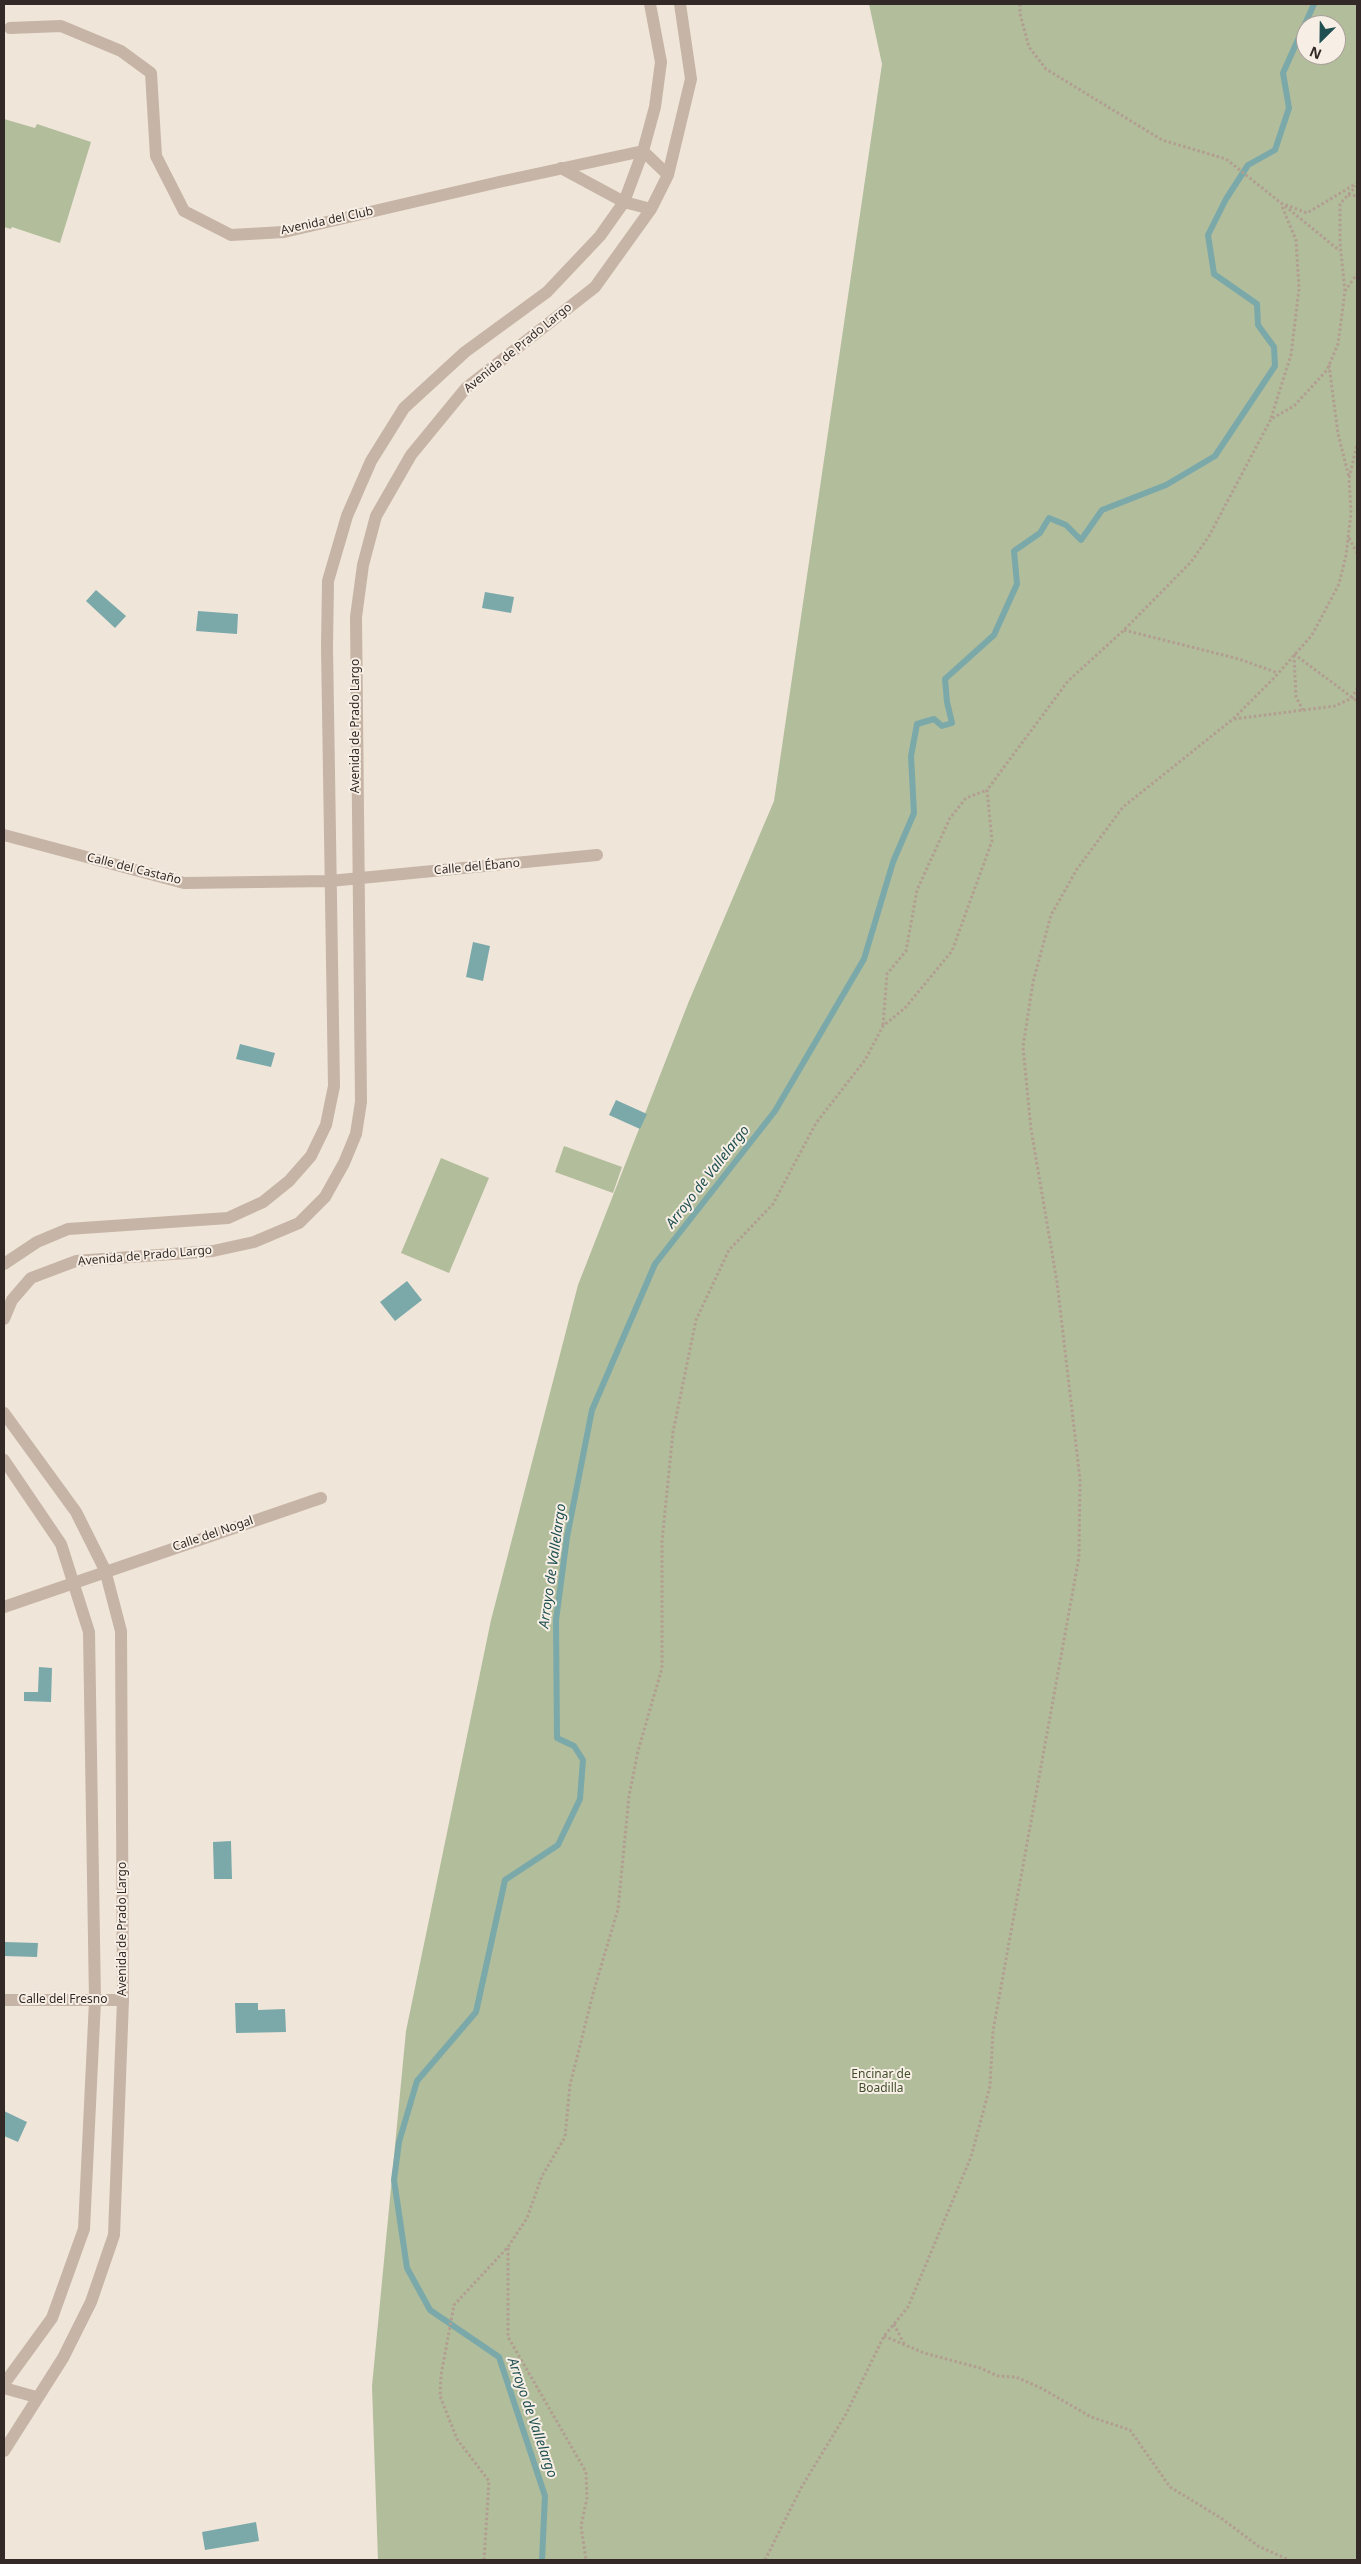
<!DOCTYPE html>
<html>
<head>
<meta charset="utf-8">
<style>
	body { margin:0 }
	#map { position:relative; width:1361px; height:2564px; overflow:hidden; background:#efe5d9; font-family:"Noto Sans",sans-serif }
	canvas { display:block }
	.frame { position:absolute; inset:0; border:5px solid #332a27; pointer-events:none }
	.north { position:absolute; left:1296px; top:15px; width:50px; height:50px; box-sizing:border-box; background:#f7efe5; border:1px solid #a9a099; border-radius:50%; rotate:203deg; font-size:14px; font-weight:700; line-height:20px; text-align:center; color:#332a27 }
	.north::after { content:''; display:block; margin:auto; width:18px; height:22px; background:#1f4f51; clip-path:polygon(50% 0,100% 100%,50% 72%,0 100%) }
</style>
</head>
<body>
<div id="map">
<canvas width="1361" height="2564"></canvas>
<div class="frame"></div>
<div class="north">N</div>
</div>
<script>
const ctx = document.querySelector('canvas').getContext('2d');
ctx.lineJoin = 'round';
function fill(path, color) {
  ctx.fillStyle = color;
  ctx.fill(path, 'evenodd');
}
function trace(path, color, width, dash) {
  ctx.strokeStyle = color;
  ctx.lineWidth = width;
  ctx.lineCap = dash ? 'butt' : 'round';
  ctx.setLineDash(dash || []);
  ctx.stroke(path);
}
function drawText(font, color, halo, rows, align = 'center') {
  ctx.font = font + ' "Noto Sans",sans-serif';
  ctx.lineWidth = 4;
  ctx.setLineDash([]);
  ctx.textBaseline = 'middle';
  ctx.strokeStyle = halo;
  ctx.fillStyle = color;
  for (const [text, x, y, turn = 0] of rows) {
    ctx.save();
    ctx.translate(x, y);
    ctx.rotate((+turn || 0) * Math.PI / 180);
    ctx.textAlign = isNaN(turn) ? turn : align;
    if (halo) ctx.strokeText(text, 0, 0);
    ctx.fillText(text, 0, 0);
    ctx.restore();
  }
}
fill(new Path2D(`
	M869,4h488v2556h-979l-6,-174 34,-355 85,-411 87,-335 111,-284 85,-200 108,-737zM1306,25h30v30h-30z
	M4,119l31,9 2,-4 54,18 -31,101 -48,-16 -1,2 -7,-2z
	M564,1146l58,21 -9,26 -58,-21z
	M441,1158l48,20 -40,95 -48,-20z`), '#b2bd9b');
fill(new Path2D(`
	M96,590l30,26 -11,12 -29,-27z
	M485,592l29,5 -3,16 -29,-5z
	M198,611l40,3 -1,20 -41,-3z
	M473,942l17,4 -7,35 -17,-4z
	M240,1044l35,9 -4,14 -35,-8z
	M616,1100l31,14 -7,15 -31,-14z
	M407,1281l15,19 -27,21 -15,-19z
	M39,1667l13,1 -1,34 -27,-1v-9h14z
	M231,1841l1,38h-18l-1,-37z
	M4,1942l34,1 -1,14 -33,-1z
	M235,2003h23v7l27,-1 1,23 -50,1z
	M4,2111l23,11 -9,20 -14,-6z
	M256,2522l3,19 -54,9 -3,-18z`), '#7ba9aa');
trace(new Path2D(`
	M542,2560l3,-64 -46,-139 -69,-47 -23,-42 -13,-88 5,-38 18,-61 59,-69 29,-132 53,-35 22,-46 3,-39 -9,-14 -17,-8 -1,-118 11,-83 25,-127 63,-146 120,-153 89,-152 29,-97 21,-49 -3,-57 6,-32 17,-5 8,7 10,-3 -5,-21 -2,-23 49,-44 23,-51 -3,-33 26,-18 9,-15 17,7 15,15 21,-30 64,-25 49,-29 60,-90 -1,-19 -16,-22 -1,-21 -43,-30 -6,-39 18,-36 22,-34 27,-15 14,-42 -6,-35 31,-69`), '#7ba9aa', 6);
trace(new Path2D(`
	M1020,4v10l9,33 17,22 116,71 64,19 55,44 26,10 50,-30
	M1348,195l9,1
	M1285,206l55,45
	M1345,291l-5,-48v-39l16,-18
	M1329,365l9,69 11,43
	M1271,418l20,-63 8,-66 -3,-49 -15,-36
	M1349,538l8,15
	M1124,630l115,29 39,14
	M1294,654l63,47
	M1294,655l2,42 7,13
	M1234,719l101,-13 17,-8 5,-10
	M883,1025l4,-51 19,-23 11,-61 21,-46 12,-26 16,-20 21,-8
	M508,2248v89l78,135 1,26 -6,28 5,34
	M894,2324l10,20
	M884,2336l40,17 56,15 18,8 18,1 27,12 48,28 39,13 40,57 51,31 37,28 31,14
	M484,2560l5,-79 -32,-42 -17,-43 1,-21 13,-70 54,-58 19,-29 15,-42 23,-39 5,-52 24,-95 24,-81 11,-113 9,-45 24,-83v-127l11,-109 23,-112 33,-70 44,-46 43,-81 49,-63 18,-34 22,-18 47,-57 40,-110 -5,-51 81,-109 56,-51 67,-68 18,-26 62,-117 23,-13 33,-36 11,-26 7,-53 12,-17
	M765,2560l36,-72 45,-74 38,-78 24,-29 63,-150 19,-71 3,-55 86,-474 1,-78 -23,-197 -26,-153 -8,-82 10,-65 18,-67 26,-46 46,-62 110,-88 41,-41 38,-43 27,-51 7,-29 5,-42 -2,-34 8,-35`), '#b29e91', 3, [2.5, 2.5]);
trace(new Path2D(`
	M10,28l51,-2 60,25 30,22 5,83 28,55 47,24 53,-3 215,-50 144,-31 25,24
	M561,168l63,34 27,7
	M4,835l180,48 146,-2 267,-26
	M4,1264l33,-22 31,-13 160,-11 35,-16 26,-21 22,-25 15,-31 8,-39 -7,-439 1,-66 19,-65 24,-55 33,-53 61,-56 82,-60 53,-56 24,-34 19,-51 12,-44 6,-45 -11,-58
	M4,1319l8,-19 19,-22 45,-17 137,-10 41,-9 45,-19 26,-26 19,-34 12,-29 5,-32 -5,-485 7,-52 13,-49 35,-61 55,-67 129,-101 56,-78 17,-34 23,-96 -11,-75
	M4,1413l72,99 29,58 16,61 2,369 -9,235 -23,67 -28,56 -59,93
	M4,1460l57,84 28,88 6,369 -11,228 -32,89 -48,66
	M4,1607l317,-109
	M4,2000h119
	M4,2388l32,9`), '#c6b4a6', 12);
drawText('12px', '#332a27', '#f7efe5', [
	["Avenida del Club",327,221,-12],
	["Avenida de Prado Largo",518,348,-39],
	["Avenida de Prado Largo",356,726,-90],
	["Calle del Ébano",477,867,-5],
	["Calle del Castaño",134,869,14],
	["Avenida de Prado Largo",145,1256,-5],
	["Calle del Nogal",213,1534,-19],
	["Avenida de Prado Largo",123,1929,-90],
	["Calle del Fresno",63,2000]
]);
drawText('12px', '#434f2c', '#f7efe5', [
	["Encinar de",881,2075],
	["Boadilla",881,2089]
]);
drawText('italic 14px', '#1f4f51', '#f7efe5', [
	["Arroyo de Vallelargo",708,1177,-52],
	["Arroyo de Vallelargo",553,1566,-82],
	["Arroyo de Vallelargo",532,2418,71]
]);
</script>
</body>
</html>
